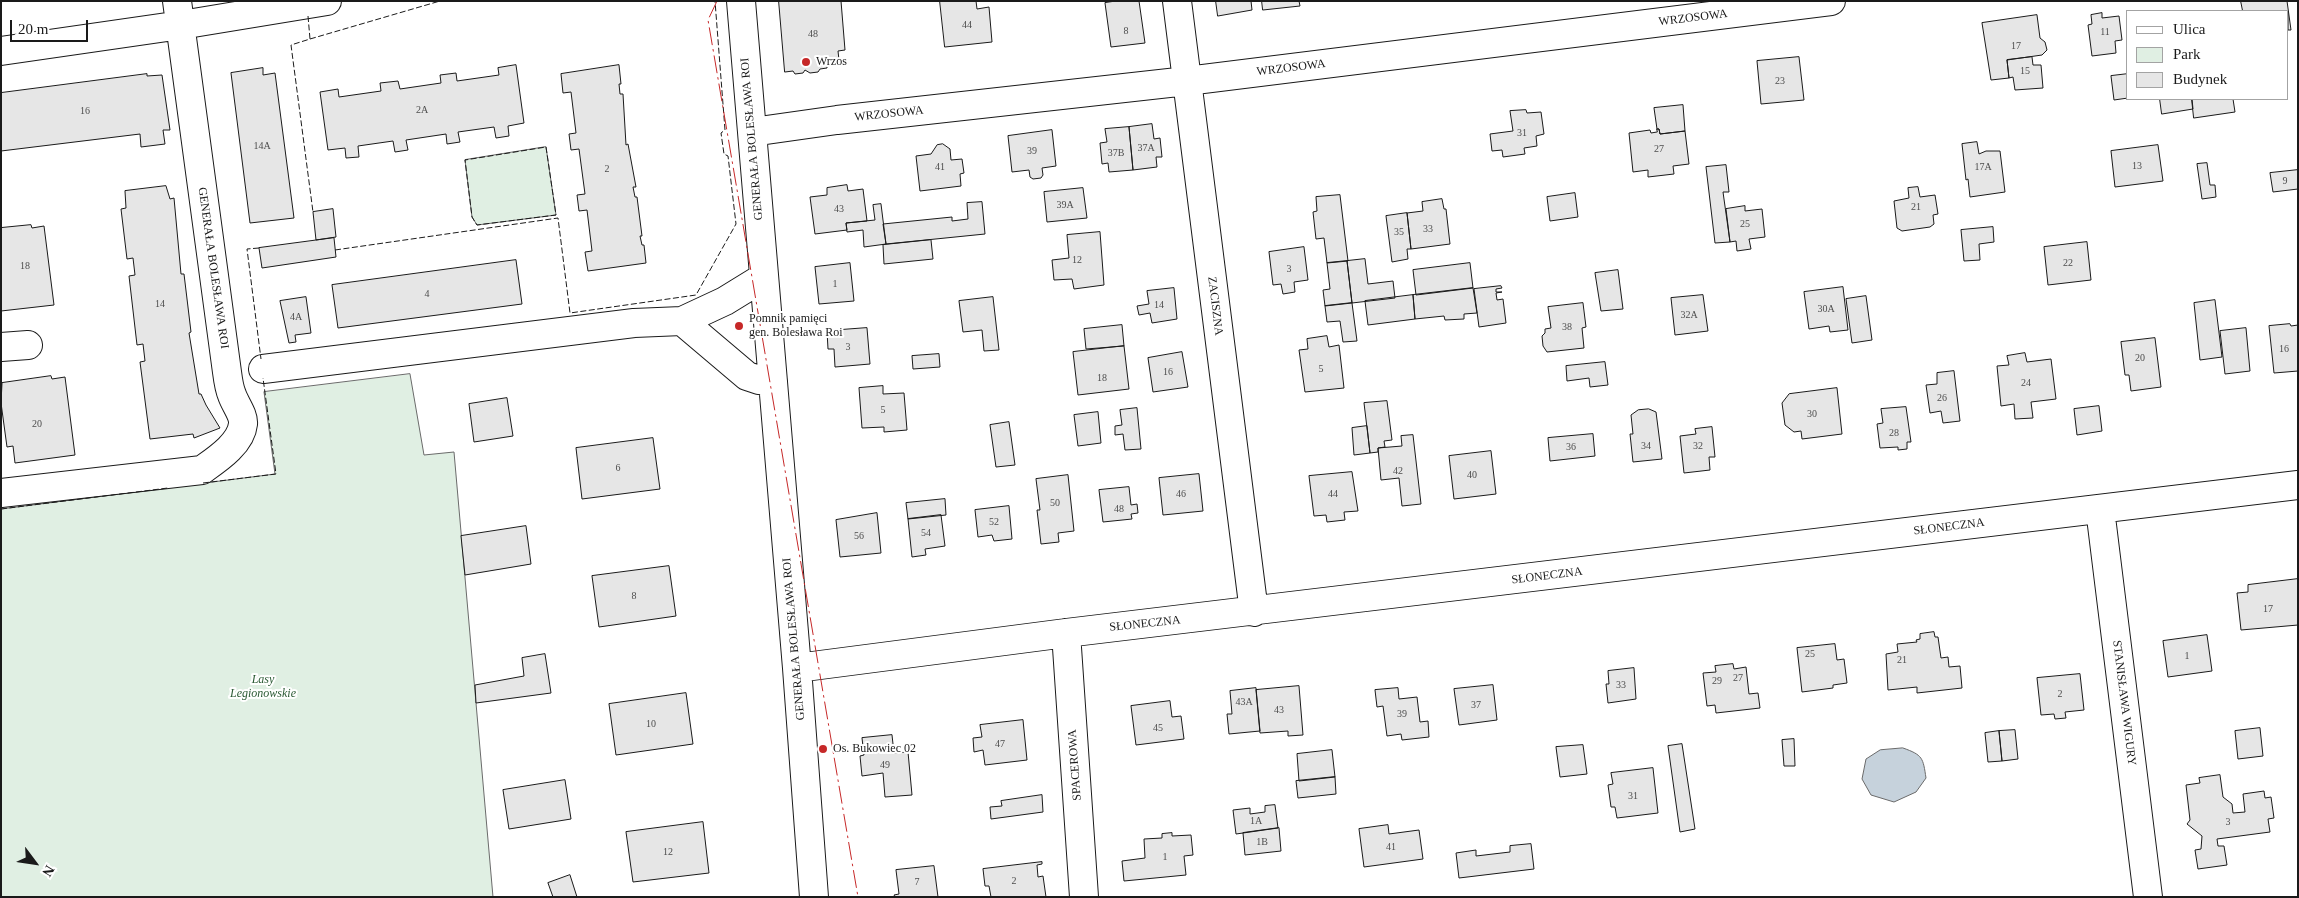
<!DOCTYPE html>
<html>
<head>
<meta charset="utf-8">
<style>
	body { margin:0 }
	#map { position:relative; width:2299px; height:898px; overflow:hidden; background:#fff; font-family:"Times New Roman",serif }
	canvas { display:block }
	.frame { position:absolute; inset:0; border:2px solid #1a1a1a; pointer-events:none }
	.legend { position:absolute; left:2126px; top:10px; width:162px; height:90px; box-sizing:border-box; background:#fff; border:1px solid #a3a3a3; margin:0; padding:6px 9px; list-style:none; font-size:15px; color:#1a1a1a }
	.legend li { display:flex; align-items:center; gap:10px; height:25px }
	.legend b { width:25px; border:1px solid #a3a3a3 }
	.north { position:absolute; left:10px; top:838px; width:50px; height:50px; -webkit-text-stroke:4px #fff; paint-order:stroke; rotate:121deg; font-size:14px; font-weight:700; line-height:20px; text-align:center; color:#1a1a1a }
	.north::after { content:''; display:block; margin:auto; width:18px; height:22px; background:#1a1a1a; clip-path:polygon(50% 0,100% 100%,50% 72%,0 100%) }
	.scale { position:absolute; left:10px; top:20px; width:78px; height:22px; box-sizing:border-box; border:2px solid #1a1a1a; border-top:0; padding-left:6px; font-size:15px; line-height:18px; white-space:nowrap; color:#1a1a1a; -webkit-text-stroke:4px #fff; paint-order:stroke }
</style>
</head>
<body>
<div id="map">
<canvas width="2299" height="898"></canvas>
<div class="frame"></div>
<ul class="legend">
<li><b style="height:6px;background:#fff"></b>Ulica</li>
<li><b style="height:14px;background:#e0efe3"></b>Park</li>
<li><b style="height:14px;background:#e6e6e6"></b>Budynek</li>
</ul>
<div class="north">N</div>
<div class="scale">20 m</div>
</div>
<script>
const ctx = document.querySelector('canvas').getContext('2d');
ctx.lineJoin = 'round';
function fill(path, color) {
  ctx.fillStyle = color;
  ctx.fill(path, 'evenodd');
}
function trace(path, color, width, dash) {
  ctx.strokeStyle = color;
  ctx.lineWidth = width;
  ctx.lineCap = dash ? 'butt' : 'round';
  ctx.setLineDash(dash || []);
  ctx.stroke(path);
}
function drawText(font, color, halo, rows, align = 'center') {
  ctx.font = font + ' "Times New Roman",serif';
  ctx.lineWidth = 4;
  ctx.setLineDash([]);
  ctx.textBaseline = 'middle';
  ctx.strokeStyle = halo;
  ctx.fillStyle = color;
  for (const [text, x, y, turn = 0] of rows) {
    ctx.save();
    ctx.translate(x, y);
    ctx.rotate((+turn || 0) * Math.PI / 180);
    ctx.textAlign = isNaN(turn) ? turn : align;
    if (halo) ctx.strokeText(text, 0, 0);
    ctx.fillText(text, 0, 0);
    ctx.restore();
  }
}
const green = new Path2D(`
	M546,147l10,68 -79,10 -5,-8 -7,-57z
	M410,374l14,81 30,-3 39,445h-492v-388l274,-35 -11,-82z`);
fill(green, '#e0efe3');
trace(green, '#6a6a6a', 1);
const water = new Path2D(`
	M1903,748c20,7 20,10 23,30l-10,14 -22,10 -23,-7 -9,-16 4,-20 14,-9z`);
fill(water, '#c6d2dc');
trace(water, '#6a6a6a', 1);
const building = new Path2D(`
	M779,1h62l4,49 -7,1 1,9 -12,2v6l-7,1 -2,3 -8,1 -5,-3 -2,3 -8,1 -2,-3 -8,1z
	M940,1h36l1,8 12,-2 3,35 -47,5z
	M1116,1h23l6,42 -34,4 -6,-44z
	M1216,1h35l1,9 -34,6z
	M1262,1h37l1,5 -37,4z
	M2241,1h46l4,29h-3v-19h-45z
	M2102,13v5l17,-2 3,24 -7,1 1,12 -24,3 -4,-31 4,-1 -1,-9z
	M2037,15l3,23 5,4 2,8 -5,5 -35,5 2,18 -18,2 -9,-57z
	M1799,57l5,43 -43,4 -4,-43z
	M2032,57l1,8h8l2,23 -28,2 -2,-13 -4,1 -2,-18z
	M516,65l8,58 -16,3 1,10 -13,2 -2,-11 -36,5 2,10 -13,2 -1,-10 -40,6 2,10 -13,2 -2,-11 -35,5 1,11 -13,1 -1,-10 -17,2 -8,-58 18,-3 1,8 42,-6 -1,-8 18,-2 2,8 41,-6 -1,-8 16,-2 1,8 42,-6 -1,-7z
	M619,65l2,19h-2l1,10h3l3,51 2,-1 8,43h-3l2,10h2l5,39h-2l2,9h2l2,18 -58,8 -3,-19 7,-1 -5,-41 -8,1 -2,-16 8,-1 -6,-45 -8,1 -2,-16 7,-1 -5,-41 -8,1 -2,-19z
	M263,68v7l12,-2 19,145 -44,5 -19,-150z
	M147,74v2l15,-1 8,55h-7l2,14 -24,3 -1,-13 -139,17v-58z
	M2128,74v24l-14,2 -3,-24z
	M2160,99h32l1,10 -31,5z
	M2192,99h41l2,13 -41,6z
	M1683,105l2,26 -25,3 -1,-5h-2l-3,-21z
	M1526,110l1,3 14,-1 3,22 -8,2 1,10 -13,2 1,6 -22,3 -1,-7 -10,1 -2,-17 23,-3 -3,-20z
	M1152,124l2,15 6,-1 2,19h-6l1,10 -24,3 -4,-43z
	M1129,127l4,43 -24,2 -1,-9 -6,1 -2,-21 7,-1 -2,-13z
	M1657,129h2l1,5 25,-3 4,33 -16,2 1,8 -26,3v-7l-15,2 -4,-39 21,-3 1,3 6,-1z
	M1052,130l4,36 -14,2 1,7 -2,3 -8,1 -3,-2 -1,-7 -17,2 -4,-36z
	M1977,142l2,12 7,-3h14l5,41 -35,5 -2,-18 -2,1 -4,-36z
	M943,144l7,5 1,11 11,-1 2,14 -4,1 1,12 -41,5 -4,-35 15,-2 6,-9z
	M2158,145l5,36 -48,6 -4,-36z
	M2207,163l3,22h5l1,12 -14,2 -5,-35z
	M1726,165l3,27h-6l7,50 -15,1 -9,-76z
	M2298,170v19l-25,3 -3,-19z
	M847,185l1,6 15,-2 4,32 -21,2 1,7 -32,4 -5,-37 17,-2v-7z
	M166,186l4,13 4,-1 7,76h3l7,58 -2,1 10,61h2l5,11 14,23 -26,10 -1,-4 -43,5 -10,-77 5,-1 -2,-17 -6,1 -8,-69 6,-1 -2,-17 -6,1 -6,-50 5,-1 -1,-17z
	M1918,187l2,10 15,-2 3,19 -5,1 1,9 -4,3 -28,4 -5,-3 -3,-27 15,-3 -1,-10z
	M1083,188l4,30 -40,4 -3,-30z
	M1575,193l3,24 -28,4 -3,-24z
	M1340,195l8,66 -21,2 -3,-25 -8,1 -3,-27 4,-1 -1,-14z
	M1442,199l2,10h2l4,35 -39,5 -4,-36 16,-2 -1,-9z
	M982,202l3,32 -99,10 -3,-20 69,-7v4l16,-2 -1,-16z
	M881,204l5,40 -22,3 -1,-17 -16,2 -1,-9 29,-3 -2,-15z
	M1745,206v5l17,-2 3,28 -16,2 2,10 -14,2 -1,-10 -6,1 -4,-33z
	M333,209l3,28 -20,3 -3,-28z
	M1407,213l4,36h-4l1,10 -16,3 -6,-46z
	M31,225l1,3 12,-2 10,79 -53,6v-83z
	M1993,227l1,15 -15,2 1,16 -16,1 -3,-31z
	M1100,232l4,53 -30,4 -2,-10 -18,1 -2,-20 17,-2 -2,-23z
	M334,238l2,19 -74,11 -3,-20z
	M931,240l2,19 -49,5 -1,-19z
	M2087,242l4,38 -43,5 -4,-38z
	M1304,247l4,33 -14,2 1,10 -12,2 -2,-10 -8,1 -4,-33z
	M1365,259l3,25 25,-3 2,17 -43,5 -5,-42z
	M516,260l6,44 -184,24 -6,-43z
	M1347,261l5,42 -27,3 -2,-16 7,-1 -3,-26z
	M850,263l4,38 -35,3 -4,-37z
	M1470,263l3,25 -57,7 -3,-25z
	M1618,270l5,39 -22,2 -6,-38z
	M1501,286l1,2 -6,1v3h6l-6,1 1,7 6,-1 3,24 -27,4 -5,-38z
	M1843,287l5,43 -18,2 -1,-6 -20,3 -5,-37z
	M1174,288l3,31 -25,4 -2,-10 -11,2 -2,-9 12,-2 -2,-13z
	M1473,288l4,25 -13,1v5l-19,1 -1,-4 -29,3 -2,-24z
	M1413,295l2,24 -47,6 -3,-24z
	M1703,295l5,36 -33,4 -4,-37z
	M1866,296l6,44 -20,3 -6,-44z
	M306,297l5,36 -16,2 1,7 -7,1 -9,-42z
	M993,297l6,53 -15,1 -2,-21 -19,2 -4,-31z
	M2215,300l7,57 -22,3 -6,-57z
	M1352,303l5,38 -14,1 -3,-21 -13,1 -2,-16z
	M1583,303l3,24 -4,1 2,20 -37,4 -4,-6 -1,-10 3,-3v-4l6,-1 -3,-21z
	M2290,324l1,2 7,-1v46l-24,2 -5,-47z
	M1122,325l2,21 -38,3 -2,-20z
	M867,328l3,36 -35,3 -1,-18h-6l-1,-18z
	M2246,328l4,43 -25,3 -5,-43z
	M1327,336l2,11 10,-2 5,43 -39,4 -6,-42 9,-1 -1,-10z
	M2155,338l6,49 -30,4 -2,-16h-4l-4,-33z
	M1124,346l5,43 -51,6 -5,-43z
	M1182,352l6,35 -35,5 -5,-34z
	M2025,353l2,9 24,-3 5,40 -25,3 2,16 -18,1 -1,-15 -13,2 -4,-40 12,-1 -2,-9z
	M939,354l1,13 -27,2 -1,-13z
	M1605,362l3,23 -18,2 -1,-9 -22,3 -1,-15z
	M1954,371l6,50 -17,2 -2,-12 -11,2 -4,-28 11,-1v-11z
	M51,376l1,3 13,-2 10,78 -60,8 -2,-17 -6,1 -6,-44 1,-20z
	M883,386v8l21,-1 3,37 -23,2v-5l-22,1 -3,-40z
	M1837,388l5,46 -40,5 -1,-8 -7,1 -9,-7 -3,-22 7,-9z
	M507,398l6,38 -39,6 -5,-38z
	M1387,401l5,39 -8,1 1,6 -7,1v4l-8,1 -6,-50z
	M2099,406l3,25 -25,4 -3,-26z
	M1906,407l5,35h-4v7l-9,1v-3l-18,1 -3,-24 6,-1 -2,-14z
	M1137,408l4,41 -16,1 -2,-16 -8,1v-9l7,-1 -2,-15z
	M1649,409l7,3 6,47 -29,3 -3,-28h3l-2,-19 7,-5z
	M1098,412l3,31 -23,3 -4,-31z
	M1009,422l6,43 -19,2 -6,-42z
	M1367,426l3,27 -16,2 -2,-27z
	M1712,427l3,30h-6l1,13 -26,3 -4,-37 16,-2 -1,-5z
	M1593,434l2,22 -45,5 -2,-23z
	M1413,435l8,69 -19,2 -3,-28 -18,2 -3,-32 24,-2 -1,-10z
	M653,438l7,51 -78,10 -6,-51z
	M1491,451l5,43 -42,5 -5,-43z
	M1352,472l6,39 -14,1 1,8 -18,2 -1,-7 -12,1 -5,-40z
	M1199,474l4,37 -40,4 -4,-37z
	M1068,475l6,56 -16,2 1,9 -18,2 -4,-34h3l-4,-31z
	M1129,487l2,18 6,-1 1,9 -7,1 1,5 -29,3 -4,-32z
	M945,499l1,16 -38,4 -2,-16z
	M1009,506l3,33 -18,2 -2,-6 -14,2 -3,-27z
	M877,513l4,40 -41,4 -4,-37z
	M941,515l4,31 -20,3 1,6 -14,2 -4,-38z
	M526,526l5,38 -66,11 -4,-39z
	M669,566l7,50 -77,11 -7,-51z
	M2298,579v46l-57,5 -4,-37 11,-1v-7z
	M1934,632l1,5h3l3,21 7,-1 1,10 11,-1 2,22 -45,5v-6l-29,3 -2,-36 12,-2 -1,-8 20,-2 -1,-2 4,-1v-5z
	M2207,635l5,36 -44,6 -5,-36z
	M1835,644l2,16 7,-1 3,24 -14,2v3l-31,4 -5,-44z
	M545,654l6,39 -75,10 -1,-18 49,-9 -2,-18z
	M1733,664l1,5 12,-2 3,27 9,-1 2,15 -44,5 -1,-8 -8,1 -4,-33 13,-1 -1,-6z
	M1634,668l2,31 -28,4 -2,-19h3l-1,-13z
	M2080,674l4,36 -19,2 1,6 -11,1 -1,-5 -13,1 -4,-37z
	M1493,685l4,35 -38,5 -5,-36z
	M1299,686l4,49 -15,1v-5l-28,2 -4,-43z
	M1256,688l4,43 -31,3 -2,-20h5l-2,-23z
	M1398,688l1,11 18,-2 3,25 8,-1 1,16 -27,3 -1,-6 -14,2 -4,-30 -6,1 -2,-17z
	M686,693l7,51 -77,11 -7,-51z
	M1170,701l2,16 9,-1 3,23 -48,6 -5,-39z
	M1023,720l4,40 -42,5 -2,-15 -9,2 -1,-14 9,-1 -2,-12z
	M2260,728l3,28 -25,3 -3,-28z
	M2015,730l3,29 -16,2 -3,-30z
	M1999,731l3,30 -14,1 -3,-29z
	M892,735l2,18 14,-1 4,43 -27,2 -2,-24 -21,3 -2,-20 4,-1 -2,-17z
	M1794,739l1,27h-11l-2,-26z
	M1682,744l13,85 -15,3 -12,-86z
	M1583,745l4,29 -27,3 -4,-30z
	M1332,750l3,27 -36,4 -2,-27z
	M1653,768l5,45 -41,5 -2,-11h-4l-3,-22 5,-1 -2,-11z
	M2220,775l3,22 9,7 1,9 12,-1 -2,-18 21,-3 1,7 6,-1 3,21 -6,1 2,13 -53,7 1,7h6l3,19 -29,4 -3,-19 6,-1 1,-13 -15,-12 3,-4 -4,-35 14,-2 -1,-5z
	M1335,777l1,17 -38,4 -2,-17z
	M565,780l6,39 -62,10 -6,-39z
	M1042,795l1,17 -52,7 -1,-12 12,-1 -1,-5z
	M1275,805l3,23 -42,6 -3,-24 17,-2v6l15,-2v-6z
	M703,822l6,51 -76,9 -7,-50z
	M1388,825l1,9 30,-4 4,29 -59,8 -5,-38z
	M1279,828l2,23 -36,4 -2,-22z
	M1172,833v3l19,-1 2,20 -9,1 2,19 -62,6 -2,-20 23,-3 -1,-19 18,-1v-4z
	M1531,844l3,25 -75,9 -3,-25 20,-3v6l34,-4v-6z
	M1042,862v2l-5,1 1,12 5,-1 3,21h-55l-2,-11h-4l-2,-17z
	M934,866l4,31h-43l-1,-2 5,-1 -3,-24z
	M570,875l7,22h-24l-5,-14z`);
fill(building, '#e6e6e6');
trace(building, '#1a1a1a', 1);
const minor = new Path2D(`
	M741,1l56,667 17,229
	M1177,1l77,611
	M1,51l180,-26 146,-24
	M752,132l85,-12 350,-39 644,-80
	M682,321l65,55 12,4 14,1
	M1,347l27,-2
	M263,369l371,-46 48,-2 43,-20 39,-24
	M1,493l201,-23c14,-10 39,-26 41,-46 1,-9 -8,-20 -11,-29 -3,-7 -4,-15 -5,-23l-50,-371
	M2100,509l48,388
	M1066,633l18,264
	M797,668l269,-35 1232,-148`);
trace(minor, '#1a1a1a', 30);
trace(minor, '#fff', 28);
trace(new Path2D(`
	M308,16l2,23 -19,6 22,167
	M310,39l130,-38
	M546,147l10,68 -79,10 -5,-8 -7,-57z
	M259,248l-12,1 14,110
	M335,250l223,-32 12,95 126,-18 40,-71 -8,-68 -4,-2 -3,-21 4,-3 -10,-129
	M203,483l73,-9 -13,-96
	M1,509l167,-21`), '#1a1a1a', 1, [6, 2.5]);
trace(new Path2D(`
	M717,1l-9,19 150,877`), '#c62828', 1, [18, 4, 2.5, 4]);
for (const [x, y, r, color] of [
	[806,62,5,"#c62828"],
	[739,326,5,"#c62828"],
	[823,749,5,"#c62828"]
]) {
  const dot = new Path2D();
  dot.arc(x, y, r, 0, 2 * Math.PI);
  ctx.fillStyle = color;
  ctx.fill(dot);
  trace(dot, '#fff', 2);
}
drawText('10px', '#4d4d4d', null, [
	["44",967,25],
	["8",1126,31],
	["11",2105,32],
	["48",813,34],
	["17",2016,46],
	["15",2025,71],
	["23",1780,81],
	["2A",422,110],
	["16",85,111],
	["31",1522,133],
	["14A",262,146],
	["37A",1146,148],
	["27",1659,149],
	["39",1032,151],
	["37B",1116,153],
	["13",2137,166],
	["41",940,167],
	["17A",1983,167],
	["2",607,169],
	["9",2285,181],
	["39A",1065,205],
	["21",1916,207],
	["43",839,209],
	["25",1745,224],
	["33",1428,229],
	["35",1399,232],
	["12",1077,260],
	["22",2068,263],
	["18",25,266],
	["3",1289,269],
	["1",835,284],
	["4",427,294],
	["14",160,304],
	["14",1159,305],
	["30A",1826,309],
	["32A",1689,315],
	["4A",296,317],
	["38",1567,327],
	["3",848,347],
	["16",2284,349],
	["20",2140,358],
	["5",1321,369],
	["16",1168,372],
	["18",1102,378],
	["24",2026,383],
	["26",1942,398],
	["5",883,410],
	["30",1812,414],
	["20",37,424],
	["28",1894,433],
	["34",1646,446],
	["32",1698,446],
	["36",1571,447],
	["6",618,468],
	["42",1398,471],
	["40",1472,475],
	["46",1181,494],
	["44",1333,494],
	["50",1055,503],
	["48",1119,509],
	["52",994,522],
	["54",926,533],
	["56",859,536],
	["8",634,596],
	["17",2268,609],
	["25",1810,654],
	["1",2187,656],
	["21",1902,660],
	["27",1738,678],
	["29",1717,681],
	["33",1621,685],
	["2",2060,694],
	["43A",1244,702],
	["37",1476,705],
	["43",1279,710],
	["39",1402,714],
	["10",651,724],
	["45",1158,728],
	["47",1000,744],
	["49",885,765],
	["31",1633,796],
	["1A",1256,821],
	["3",2228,822],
	["1B",1262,842],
	["41",1391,847],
	["12",668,852],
	["1",1165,857],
	["2",1014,881],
	["7",917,882]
]);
drawText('12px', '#1a1a1a', '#fff', [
	["WRZOSOWA",1693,18,-7],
	["WRZOSOWA",1291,68,-7],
	["WRZOSOWA",889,114,-6],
	["GENERAŁA BOLESŁAWA ROI",752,139,-95],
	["GENERAŁA BOLESŁAWA ROI",213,268,82],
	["ZACISZNA",1215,306,83],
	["SŁONECZNA",1949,527,-7],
	["SŁONECZNA",1547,576,-7],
	["SŁONECZNA",1145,624,-6],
	["GENERAŁA BOLESŁAWA ROI",794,639,-95],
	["STANISŁAWA WIGURY",2124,703,83],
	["SPACEROWA",1075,765,-94]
]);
drawText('12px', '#1a1a1a', '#fff', [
	["Wrzos",816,62],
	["Pomnik pamięci",749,319],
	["gen. Bolesława Roi",749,333],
	["Os. Bukowiec 02",833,749]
], 'left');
drawText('italic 12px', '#2b5a34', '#fff', [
	["Lasy",263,680],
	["Legionowskie",263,694]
]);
</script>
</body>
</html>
